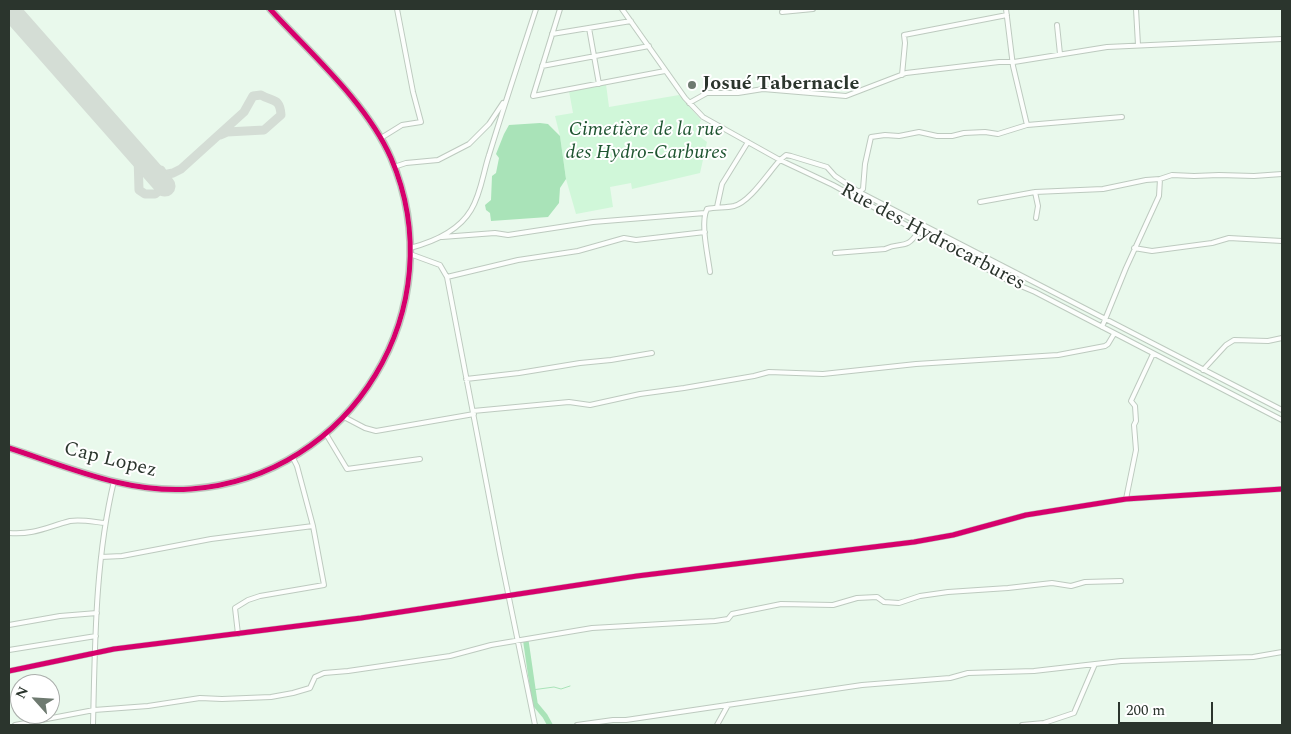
<!DOCTYPE html>
<html>
<head>
<meta charset="utf-8">
<style>
	body { margin:0 }
	#map { position:relative; width:1291px; height:734px; overflow:hidden; background:#e9f9ec; font-family:Spectral,serif }
	canvas { display:block }
	.frame { position:absolute; inset:0; border:10px solid #2b352d; pointer-events:none }
	.north { position:absolute; left:10px; top:674px; width:50px; height:50px; box-sizing:border-box; background:#fff; border:1px solid #aaaeab; border-radius:50%; rotate:296deg; font-size:14px; font-weight:700; line-height:20px; text-align:center; color:#2b352d }
	.north::after { content:''; display:block; margin:auto; width:18px; height:22px; background:#6e7a70; clip-path:polygon(50% 0,100% 100%,50% 72%,0 100%) }
	.scale { position:absolute; left:1118px; top:702px; width:95px; height:22px; box-sizing:border-box; border:2px solid #2b352d; border-top:0; padding-left:6px; font-size:15px; line-height:18px; white-space:nowrap; color:#2b352d; -webkit-text-stroke:4px #fff; paint-order:stroke }
</style>
</head>
<body>
<div id="map">
<canvas width="1291" height="734"></canvas>
<div class="frame"></div>
<div class="north">N</div>
<div class="scale">200 m</div>
</div>
<script>
const ctx = document.querySelector('canvas').getContext('2d');
ctx.lineJoin = 'round';
function fill(path, color) {
  ctx.fillStyle = color;
  ctx.fill(path, 'evenodd');
}
function trace(path, color, width, dash) {
  ctx.strokeStyle = color;
  ctx.lineWidth = width;
  ctx.lineCap = dash ? 'butt' : 'round';
  ctx.setLineDash(dash || []);
  ctx.stroke(path);
}
function drawText(font, color, halo, rows, align = 'center') {
  ctx.font = font + ' Spectral,serif';
  ctx.lineWidth = 4;
  ctx.setLineDash([]);
  ctx.textBaseline = 'middle';
  ctx.strokeStyle = halo;
  ctx.fillStyle = color;
  for (const [text, x, y, turn = 0] of rows) {
    ctx.save();
    ctx.translate(x, y);
    ctx.rotate((+turn || 0) * Math.PI / 180);
    ctx.textAlign = isNaN(turn) ? turn : align;
    if (halo) ctx.strokeText(text, 0, 0);
    ctx.fillText(text, 0, 0);
    ctx.restore();
  }
}
fill(new Path2D(`
	M606,84l3,23 70,-12 22,25 -6,13 12,9 -7,31 -68,16 -1,-6 -21,4 3,20 -37,7 -10,-35 -6,-43 -5,-20 18,-3 -4,-22z`), '#d0f7d9');
fill(new Path2D(`
	M540,123l8,1 12,12 6,43 -6,9 -1,15 -11,14 -57,4 -1,-8 -4,-3 -1,-5 6,-5 1,-24 4,-3 3,-15 -3,-4 8,-20 5,-9z`), '#a9e3b8');
trace(new Path2D(`
	M532,690l22,-3 7,2 9,-3`), '#a9e3b8', 1);
trace(new Path2D(`
	M526,642l9,62 10,12 5,9`), '#a9e3b8', 5.5);
trace(new Path2D(`
	M138,156l1,34 6,4h10c9,-6 11,-15 6,-24
	M146,165l7,2 10,8 10,-2 8,-4 63,-57 9,-16 8,-1c11,7 19,2 20,20l-17,15 -37,2 -7,3`), '#d4ddd5', 9);
trace(new Path2D(`
	M9,9l156,177`), '#d4ddd5', 21);
const street = new Path2D(`
	M560,9l-27,87 132,-25
	M622,9l63,89 18,19 77,43 53,25 176,96 26,11 247,128
	M1006,9l7,57 14,59
	M1136,9l2,36
	M782,12l31,-3
	M1057,25l3,29
	M589,28l10,56
	M552,34l79,-13
	M542,66l107,-20
	M902,75l3,-32 -1,-8 103,-20
	M689,103l18,-10h31l25,-4 83,7 60,-23 93,-11h15l93,-15 175,-8
	M381,138l21,-13 19,-3 -8,-30 -16,-83
	M394,167l12,-4 32,-3 31,-16 20,-20 14,-21
	M859,192l4,-3 2,-25 6,-27 14,-2 14,1 20,-4 18,4h15l12,-3 21,-1 13,2 29,-9 95,-8
	M1035,192l3,14 -2,12
	M980,202l55,-10 68,-3 43,-9 14,-1
	M717,207l5,-23 26,-42
	M442,237l53,-4 13,2 85,-13 112,-9
	M410,248c23,-6 48,-16 61,-38 10,-16 12,-37 18,-55 15,-49 31,-97 47,-146
	M1134,248l18,3 60,-8 17,-5 53,3
	M835,253l50,-4c16,-8 21,2 33,-17
	M410,254l30,11 7,12 53,277 35,171
	M710,272c-2,-16 -10,-50 -3,-63 9,-2 18,-1 27,-3 16,-4 34,-33 46,-46l6,-5 5,1 36,11 8,9 24,16 423,218
	M447,277l71,-17 60,-9 46,-13 12,2 69,-8
	M1102,327l24,-59 33,-72 1,-17 12,-4 22,1 25,-1 35,1 28,-2
	M1203,370l23,-25 8,-5 34,1 14,-3
	M466,379l53,-6 61,-10 31,-3 41,-7
	M473,411l96,-9 21,3 50,-11 44,-6 70,-12 15,-4 54,2 93,-10 142,-9 47,-9 3,-2 6,-10
	M344,417l21,11 11,3 98,-17
	M326,434l21,35 73,-10
	M1126,499l10,-49 -2,-25 2,-4 -1,-15 -4,-5 22,-47
	M9,533c25,2 38,-6 61,-12 11,-2 24,1 35,2
	M101,557l21,-1 89,-17 102,-13
	M9,625l51,-9 37,-3
	M238,634l-3,-26 13,-8 12,-4 64,-11 -11,-59 -16,-60 -4,-8
	M9,650l87,-14
	M9,671l105,-22 247,-31 276,-42 277,-34 39,-7 73,-20 100,-16 156,-10
	M15,725l79,-15 54,-4 52,-8 22,1 49,-2 22,-4 17,-5 5,-11 9,-4 24,-2 102,-15 41,-11 101,-17 123,-7 13,-2 4,-5 49,-10 52,1 24,-7 20,-1 7,5 15,1 21,-7 28,-4 60,-4 44,-5 19,3 14,-4 36,-1
	M93,725c2,-81 2,-165 21,-244
	M577,725l36,-5h13l236,-35 88,-7 18,-5 66,-2 87,-10 132,-4 29,-5
	M717,725l11,-20
	M1022,725l22,-2 30,-10 21,-49`);
const secondary = new Path2D(`
	M9,448c59,19 119,46 182,41 161,-12 264,-182 200,-331 -24,-55 -81,-105 -121,-149`);
trace(street, '#bdcabf', 6);
trace(secondary, '#bdcabf', 8);
trace(street, '#fcfefc', 4);
trace(secondary, '#f2f6f3', 5);
trace(new Path2D(`
	M9,448c59,19 119,46 182,41 161,-12 264,-182 200,-331 -24,-55 -81,-105 -121,-149
	M9,671l105,-22 247,-31 276,-42 277,-34 39,-7 73,-20 100,-16 156,-10`), '#d6006c', 5);
for (const [x, y, r, color] of [
	[692,85,5,"#6e7a70"]
]) {
  const dot = new Path2D();
  dot.arc(x, y, r, 0, 2 * Math.PI);
  ctx.fillStyle = color;
  ctx.fill(dot);
  trace(dot, '#fff', 2);
}
drawText('bold 20px', '#2b352d', '#fff', [
	["Josué Tabernacle",702,85]
], 'left');
drawText('italic 20px', '#1f5531', '#fff', [
	["Cimetière de la rue",646,131],
	["des Hydro-Carbures",646,154]
]);
drawText('20px', '#2b352d', '#fff', [
	["Rue des Hydrocarbures",932,238,28],
	["Cap Lopez",110,461,14]
]);
</script>
</body>
</html>
